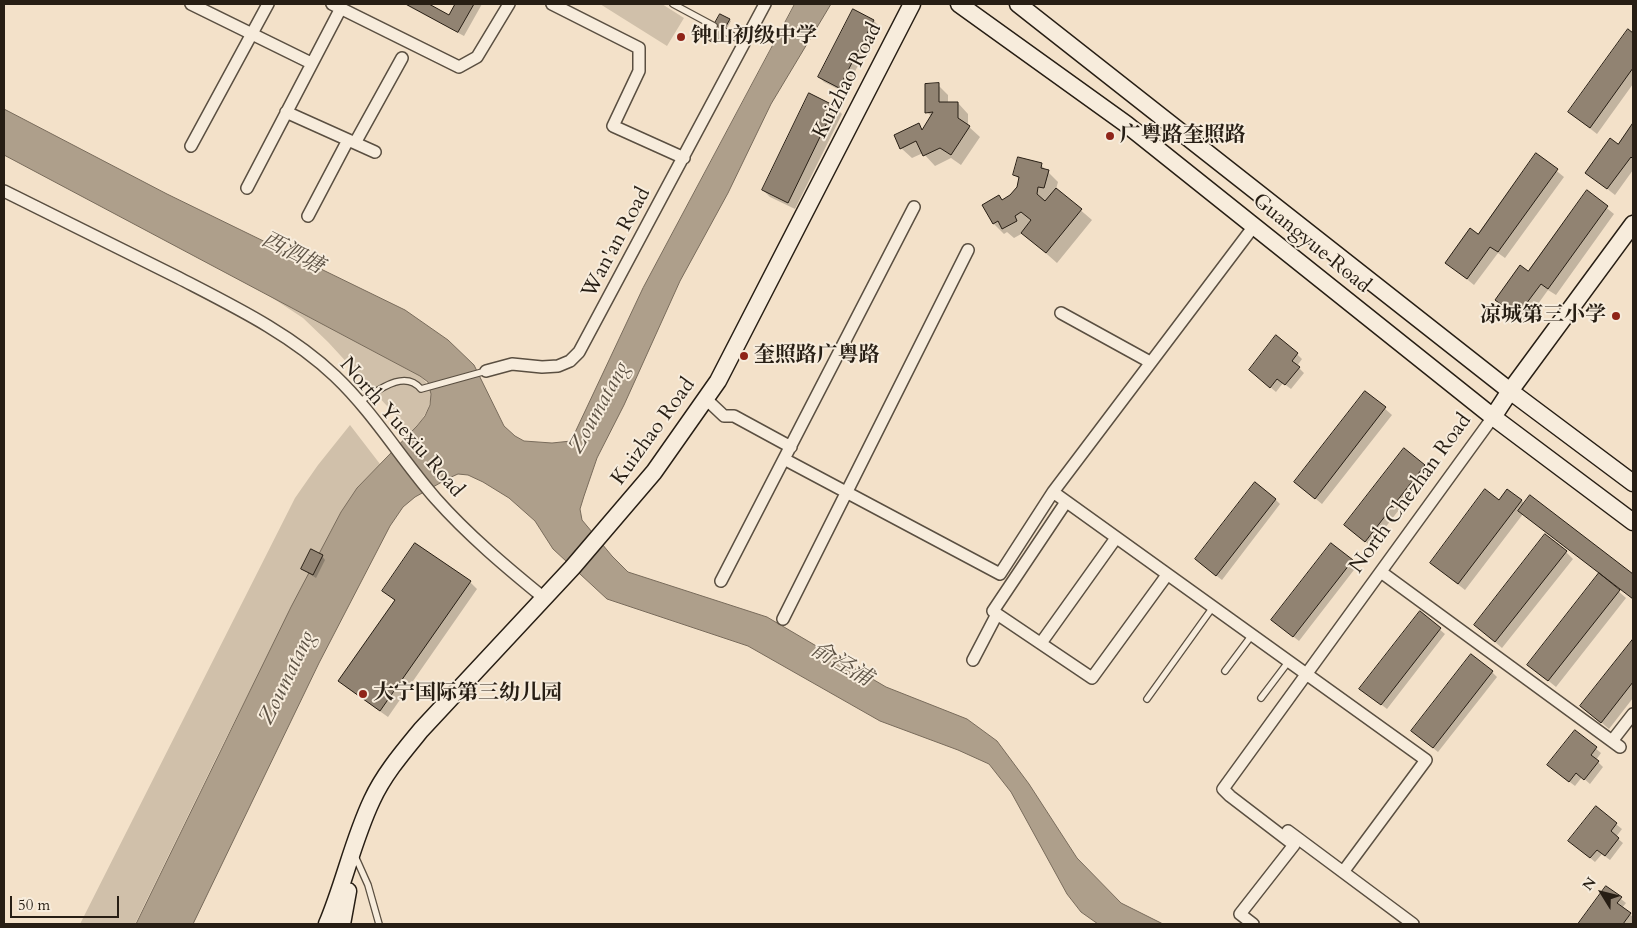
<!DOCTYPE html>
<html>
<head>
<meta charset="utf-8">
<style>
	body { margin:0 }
	#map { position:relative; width:1637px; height:928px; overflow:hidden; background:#f3e1c9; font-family:Cardo,serif }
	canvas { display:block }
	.frame { position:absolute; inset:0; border:5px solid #271e14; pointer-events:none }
	.north { position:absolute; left:1577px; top:868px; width:50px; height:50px; -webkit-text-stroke:4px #f7ecdc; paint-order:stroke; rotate:306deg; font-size:14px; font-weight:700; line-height:20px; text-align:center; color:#271e14 }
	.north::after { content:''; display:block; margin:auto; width:18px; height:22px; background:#271e14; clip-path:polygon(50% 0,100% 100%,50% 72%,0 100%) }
	.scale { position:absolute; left:10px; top:896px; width:109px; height:22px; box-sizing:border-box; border:2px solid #271e14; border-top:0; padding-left:6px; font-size:15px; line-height:18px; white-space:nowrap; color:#271e14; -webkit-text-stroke:4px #f7ecdc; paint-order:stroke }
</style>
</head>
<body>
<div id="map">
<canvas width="1637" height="928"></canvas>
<div class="frame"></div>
<div class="north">N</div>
<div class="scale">50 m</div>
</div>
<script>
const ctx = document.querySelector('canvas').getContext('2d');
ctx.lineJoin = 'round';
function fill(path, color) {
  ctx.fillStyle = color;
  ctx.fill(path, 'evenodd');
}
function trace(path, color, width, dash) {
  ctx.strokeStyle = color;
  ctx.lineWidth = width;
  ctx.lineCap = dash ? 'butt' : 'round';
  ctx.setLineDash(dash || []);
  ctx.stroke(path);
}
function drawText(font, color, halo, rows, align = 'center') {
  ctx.font = font + ' Cardo,"Noto Serif SC",serif';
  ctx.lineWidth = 4;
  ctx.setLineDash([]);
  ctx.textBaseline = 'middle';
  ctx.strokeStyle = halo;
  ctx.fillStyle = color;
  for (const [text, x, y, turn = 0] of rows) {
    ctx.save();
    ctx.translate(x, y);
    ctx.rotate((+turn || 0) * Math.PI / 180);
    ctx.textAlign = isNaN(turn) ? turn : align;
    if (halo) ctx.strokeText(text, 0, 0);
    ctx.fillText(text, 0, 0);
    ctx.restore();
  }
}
fill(new Path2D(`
	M600,4h62l22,14 -17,28z
	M265,293l155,83c21,17 7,40 -9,56l-83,-90 -25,-24z
	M350,425l30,39 -23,24 -16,24 -117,230 -89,182h-55l215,-426 23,-33z`), '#d0c0aa');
const water = new Path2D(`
	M795,4h36l-60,100 -43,89 -48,88 -56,124 -27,53 -13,38 -4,13 2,11 30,36 16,16 139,45 119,70 81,32 30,22 32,43 48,74 44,45 42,21h-65l-17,-12 -14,-18 -56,-102 -22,-28 -31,-14 -78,-29 -132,-75 -141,-47 -54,-50 -18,-28 -26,-23 -26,-16 -15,-7 -10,-1 -9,4 -34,19 -12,10 -13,19 -71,137 -126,261h-57l155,-317 50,-95 16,-24 60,-62 8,-10 5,-11 1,-11 -3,-12 -8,-6 -416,-221v-46l163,85 238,116 43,30 26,25 30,61 11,10 9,5 28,2 19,-2 72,-153z`);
fill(water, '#ae9f8b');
trace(water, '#786b5b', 1);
fill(new Path2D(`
	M404,4h22l24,12 7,-12h25l-18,32z
	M721,16l10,5 -13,23 -9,-4z
	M874,21l5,5 -35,66 -20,-10 -5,-5z
	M1628,31l5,3v50l-36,50 -28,-22z
	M938,85l10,10v8h10l10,11v12l12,11 -19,28 -10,-7 -16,8 -12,-13 -11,5 -11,-10 17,-23 5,5 9,-13 -5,-5z
	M810,95l25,12 7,7 -47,95 -25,-12 -7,-7z
	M1633,125v45l-18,25 -28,-22 31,-27z
	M1537,155l27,22 -59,81 -7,-5 -24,32 -27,-22 31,-27z
	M1041,165l17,17 -2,7 36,31 -35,43 -34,-30 -9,5 -7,-6 -3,2 -10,-10 -10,-19 15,-9 4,5 8,-5 7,-9 2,-7 -5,-5z
	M1587,192l27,22 -58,81 -8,-5 -23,32 -28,-22 31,-27z
	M1297,354l5,5 -5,7 7,7 -13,16 -8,-6 -7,9 -26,-22z
	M1366,392l26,23 -70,89 -27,-22z
	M1404,450l25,21 -58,75 -21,-16z
	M1530,497l103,79v22l-22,-17 -2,2 17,15 -70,89 -27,-22 72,-91 -78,-60 -58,76 -34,-27 68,-61 22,-2 4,4z
	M1275,499l5,5 -58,76 -21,-16z
	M1332,545l25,21 -58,75 -21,-16z
	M1566,552l7,7 -71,89 -27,-23z
	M322,556l3,4 -9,18 -14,-9z
	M470,582l7,7 -89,128 -41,-29 -7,-7 55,-80 -11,-10z
	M1420,613l25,21 -58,75 -21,-16z
	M1633,641v57l-24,31 -27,-23z
	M1492,672l5,5 -59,75 -20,-16z
	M1576,732l25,21 -5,7 7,7 -13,17 -8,-7 -7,9 -21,-16z
	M1596,808l26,21 -6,8 7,6 -13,17 -8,-6 -7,8 -25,-21z
	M1606,887l20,16 -4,5 11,9 -1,7h-52z`), '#0003');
const building = new Path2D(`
	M406,4h23l20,11 6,-11h19l-16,28z
	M853,9l21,11 -35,68 -21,-11z
	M720,14l10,5 -14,25 -10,-5z
	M1628,29l5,4v35l-43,60 -22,-16z
	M939,83v19h19v16l12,8 -19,29 -11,-7 -17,8 -7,-15 -16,8 -6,-14 25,-12 3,7 11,-18 -8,1v-29z
	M809,93l26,13 -47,97 -26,-13z
	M1633,123v36l-2,-2 -24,32 -22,-16 25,-35 8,6z
	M1536,153l22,16 -60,83 -8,-5 -23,32 -22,-16 25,-35 8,6z
	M1018,157l24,6 -1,5 8,2 -5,18 -6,-1 -1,7 8,7 11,-13 26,21 -36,44 -25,-20 10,-13 -10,-8 -6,4 2,5 -15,8 -4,-8 -5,3 -11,-19 17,-10 3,5 8,-5 7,-8 2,-10 -6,-2z
	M1587,190l21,16 -60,83 -7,-5 -24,32 -22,-16 25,-35 8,6z
	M1276,335l22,18 -6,8 8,6 -15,18 -8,-6 -7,9 -21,-18z
	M1365,391l21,16 -71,92 -21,-17z
	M1404,448l21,17 -60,77 -21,-17z
	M1255,482l21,17 -60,77 -21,-17z
	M1485,489l14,11 8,-11 15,11 -64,84 -28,-21z
	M1530,495l103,79v25l-115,-88z
	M1545,534l22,17 -72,91 -21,-17z
	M415,543l56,38 -91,130 -42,-30 57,-81 -13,-9z
	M1331,543l22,17 -60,77 -22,-17z
	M311,549l12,6 -10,20 -12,-6z
	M1599,573l21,17 -72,91 -21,-16z
	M1420,611l21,17 -60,77 -22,-16z
	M1633,639v43l-32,41 -21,-17z
	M1471,654l22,17 -60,77 -22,-17z
	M1575,730l22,17 -6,8 8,6 -15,19 -8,-7 -7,9 -22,-17z
	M1596,806l21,17 -6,8 8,7 -14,18 -8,-6 -7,8 -22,-17z
	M1606,886l16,11 -5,6 14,10 -8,11h-45z`);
fill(building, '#918372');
trace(building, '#271e14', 1);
const lane = new Path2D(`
	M673,4l41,22
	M724,31l20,11
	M359,402c17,-10 45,-34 62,-13l65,-18
	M1225,671l27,-36
	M1261,698l28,-37
	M1147,699l66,-92
	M355,856l13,29 11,39`);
const street = new Path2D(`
	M191,4l120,59
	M332,4l127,63 18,-10 32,-53
	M552,4l87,44v23l-26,55 71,32
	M286,112l89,40
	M355,143l47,-85
	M191,146l77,-142
	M247,188l94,-180
	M4,191c58,29 117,58 175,87 54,28 112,56 156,98 39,37 66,83 101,123 32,36 70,68 108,99
	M308,216l40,-76
	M1061,313l89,49
	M486,371l26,-7 30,3 16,-1 12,-5 9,-9 186,-348
	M706,399l18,17h10l57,31
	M784,459l216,115 53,-82 201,-266
	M1053,492l373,268 -83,112
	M1066,502l-73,109 4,3 95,64 75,-103
	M1381,572l239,175
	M721,581l193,-374
	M783,619l185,-369
	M1041,643l75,-105
	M973,660l24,-46
	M1612,741l21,-27
	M1288,831l125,93
	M1253,924l-13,-10 54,-69 -64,-49 -7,-7 270,-372`);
const secondary = new Path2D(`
	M959,4l167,120 367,293 140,105
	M1018,4l492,387 123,92
	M1493,417l17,-26 123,-167
	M327,924c17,-40 26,-84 45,-124 12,-26 31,-48 49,-70l151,-162 82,-96 64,-91 194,-377
	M342,924l6,-33`);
trace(lane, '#5a4f41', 8);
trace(street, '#5a4f41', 14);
trace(secondary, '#271e14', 19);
trace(lane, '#f7ecdc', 5.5);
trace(street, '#f7ecdc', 11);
trace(secondary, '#f7ecdc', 16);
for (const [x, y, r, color] of [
	[681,37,5,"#8f2418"],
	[1110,136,5,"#8f2418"],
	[1616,316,5,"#8f2418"],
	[744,356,5,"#8f2418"],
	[363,694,5,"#8f2418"]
]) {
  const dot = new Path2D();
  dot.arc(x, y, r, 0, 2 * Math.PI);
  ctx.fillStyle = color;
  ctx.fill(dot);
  trace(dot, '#f7ecdc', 2);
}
drawText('bold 21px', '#271e14', '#f7ecdc', [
	["钟山初级中学",691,37],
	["广粤路奎照路",1120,136],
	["凉城第三小学",1606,316,"right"],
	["奎照路广粤路",754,356],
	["大宁国际第三幼儿园",373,694]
], 'left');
drawText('21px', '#271e14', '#f7ecdc', [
	["Kuizhao Road",848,81,-63],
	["Wan'an Road",617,243,-62],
	["Guangyue Road",1311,244,39],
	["North Yuexiu Road",401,428,49],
	["Kuizhao Road",654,432,-54],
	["North Chezhan Road",1411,494,-54]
]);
drawText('italic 22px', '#5d5244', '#f7ecdc', [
	["西泗塘",292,254,27],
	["Zoumatang",600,408,-61],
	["俞泾浦",841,665,30],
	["Zoumatang",288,678,-64]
]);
</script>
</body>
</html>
